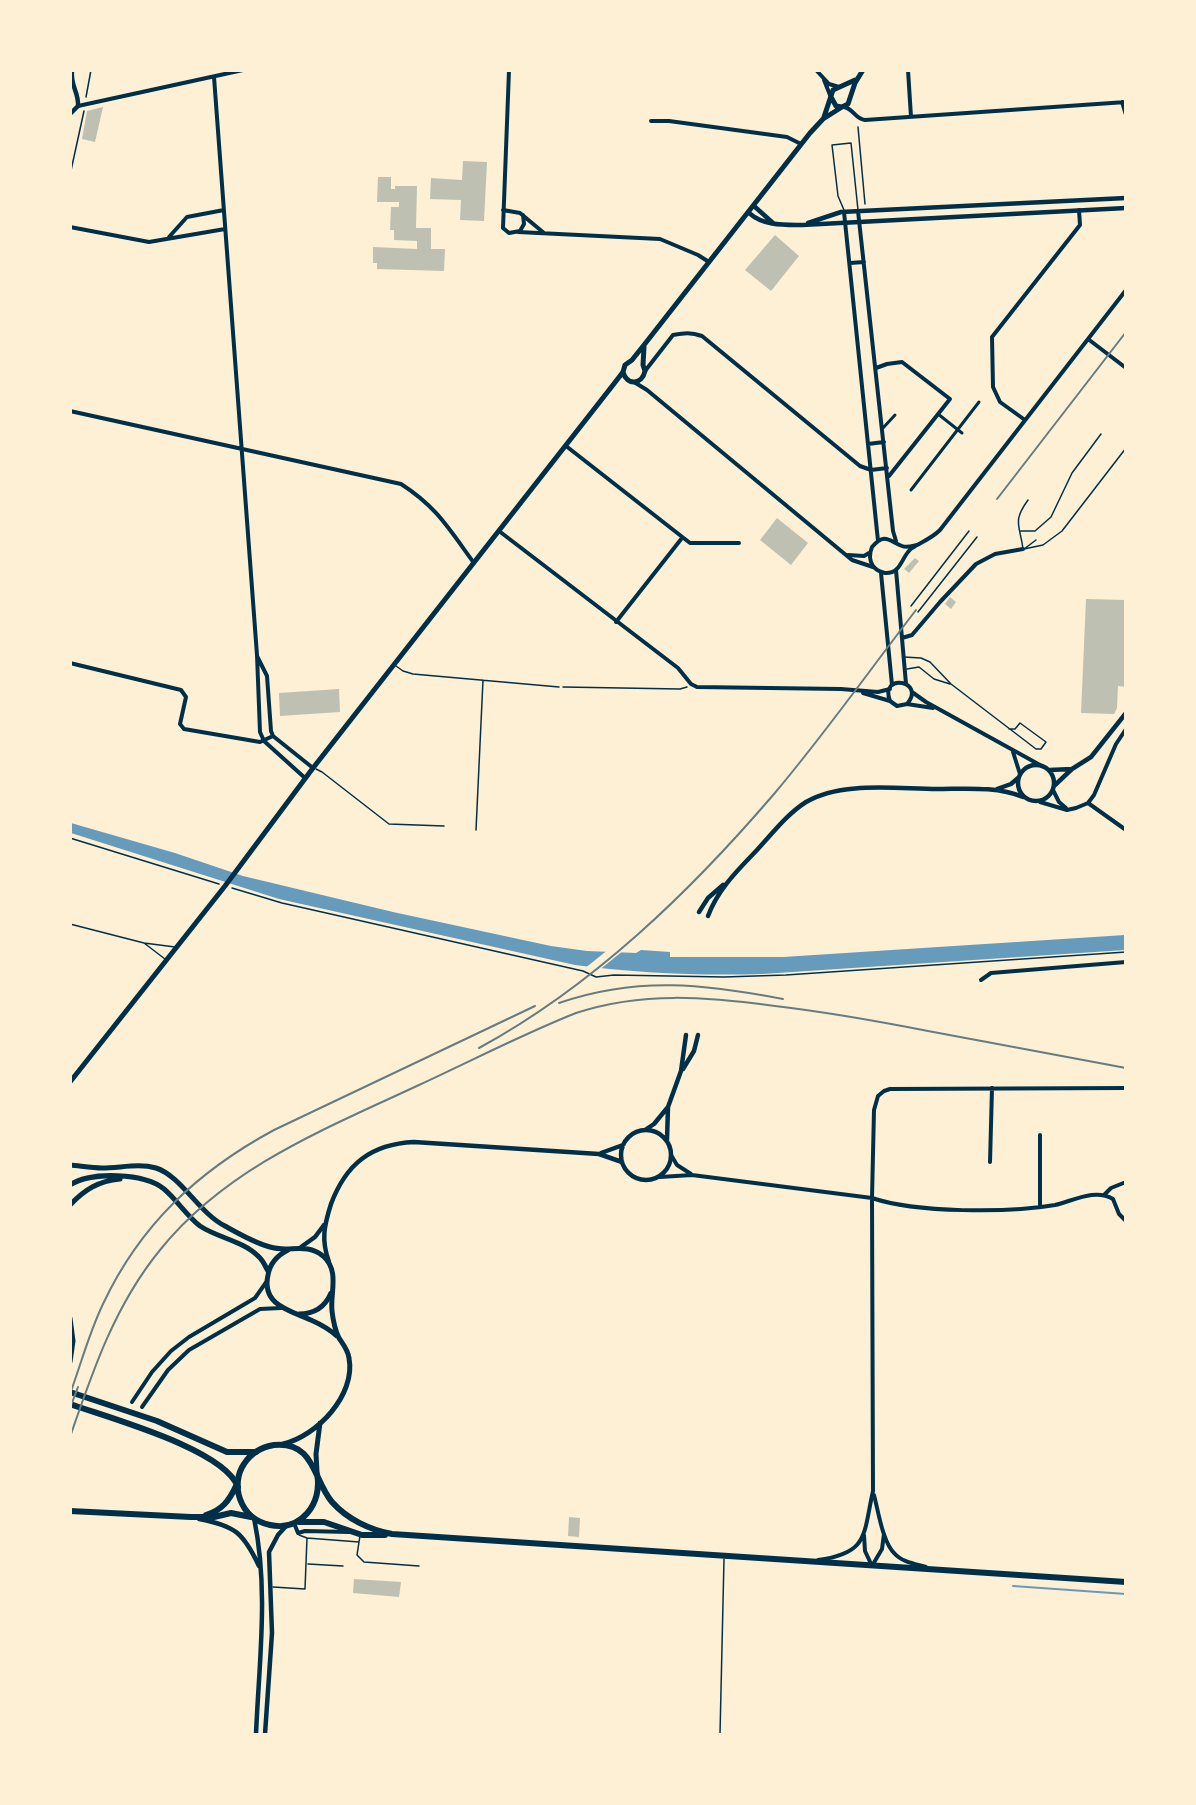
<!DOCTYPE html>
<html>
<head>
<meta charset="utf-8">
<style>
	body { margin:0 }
	#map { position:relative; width:1196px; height:1805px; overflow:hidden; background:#fdf0d5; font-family:"Space Grotesk",sans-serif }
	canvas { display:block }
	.frame { position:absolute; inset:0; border:72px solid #fdf0d5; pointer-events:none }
</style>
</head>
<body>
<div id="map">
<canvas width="1196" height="1805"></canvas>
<div class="frame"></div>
</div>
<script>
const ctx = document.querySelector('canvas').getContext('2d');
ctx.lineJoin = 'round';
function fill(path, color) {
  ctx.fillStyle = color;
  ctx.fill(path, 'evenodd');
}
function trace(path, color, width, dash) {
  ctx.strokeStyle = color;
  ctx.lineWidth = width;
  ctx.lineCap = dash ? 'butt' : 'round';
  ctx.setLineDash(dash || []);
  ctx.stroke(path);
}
fill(new Path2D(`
	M71,823l104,30 68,23 150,36 158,34 36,5 49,2 5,-3 29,2v5h113l342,-22v15l-363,24c-62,2 -126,-1 -187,-9l-296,-66 -208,-66z`), '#669bbc');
fill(new Path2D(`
	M609,949l15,1 -26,21 -14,-2z`), '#fdf0d5');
trace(new Path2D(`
	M1013,1586l113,8`), '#669bbc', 2);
fill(new Path2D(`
	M103,107l-8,35 -13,-3 5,-28z
	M463,161l24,1 -3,59 -24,-1 1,-20 -31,-1 1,-21 31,2z
	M378,177h13v12h4v-3h22l-1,42h15v21h14l-1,22 -67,-2v-6h-4v-16l44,2v-8l-23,-1v-10h-4l1,-23h8v-5h-22z
	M775,235l24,21 -28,35 -26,-21z
	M777,518l31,25 -17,22 -31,-25z
	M915,558l4,3 -10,12 -5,-4z
	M950,597l6,5 -5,7 -6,-5z
	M1086,599l40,1v87l-8,-1 -1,22 -3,6 -33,-1z
	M339,689l1,23 -60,4 -1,-23z
	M569,1517l11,1 -1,19 -11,-1z
	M354,1579l47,3 -2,15 -46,-4z`), '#bec0b2');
trace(new Path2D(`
	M86,97l5,-27
	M858,127l7,77
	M70,175l14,-64
	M911,606l58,-75
	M918,612l59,-75
	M563,687l117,2 7,-2
	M70,838l149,46
	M232,888l50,15 301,68 13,6 18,-2 110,2 62,-2 340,-23`), '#003049', 1.5);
trace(new Path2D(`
	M844,210l-6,-14 -6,-51 19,-2 7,67
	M1021,531h14l16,-14 21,-44 29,-39
	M1023,549c-3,-24 -11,-27 5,-49
	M1024,549l19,-4 19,-14 64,-83
	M1024,549l12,-9
	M904,657l17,1 9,4 21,22 85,65h5l5,-7 -26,-19 -5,6h-6
	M396,666l7,5 10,3 146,13
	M907,669l12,-2 15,12 16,5
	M316,769l6,3 67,52 55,2
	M476,830l7,-150
	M70,924l74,19
	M165,959l-21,-16 31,4
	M299,1535l8,3 52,4 1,-6
	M359,1542l-2,13 7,7 55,4
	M308,1564l35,2
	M273,1587l32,2 2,-51
	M720,1734l4,-175`), '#003049', 1.5);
trace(new Path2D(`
	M938,414l24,19
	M883,428l12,-13
	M911,490l68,-88`), '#003049', 3);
trace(new Path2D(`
	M509,70l-6,158 6,5 11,-2 4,-7 -1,-9
	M816,70l13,14 10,3
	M908,70l3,47
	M214,77l43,578 3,77 4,9 41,37
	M824,80l6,15
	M1122,102l4,13
	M78,106l165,-36
	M844,107c10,2 11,12 21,13l261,-18
	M651,121h18l118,16 14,7
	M503,210l17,3 24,20
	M858,211l35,320 3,10
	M844,212l34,329
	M70,227l79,15 76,-13
	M518,232l142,7 38,16 11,7
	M169,237l18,-20 37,-7
	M850,263l14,-1
	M1088,339l38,29
	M876,368l11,-4 15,-2 48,37 -61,77
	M645,371l28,-36c11,-2 18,-3 29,1l158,130 11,4 16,-2
	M634,382l13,8 205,170 21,7
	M70,411l331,73c36,23 48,45 73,79
	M1025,420l-25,-18 -7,-15 -1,-50 88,-112 -1,-15
	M868,444l16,-2
	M566,446l124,97h49
	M499,531l179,137 13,16 6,3 144,2 37,3 12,-3
	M917,545c-5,1 -10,3 -15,1 -13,-5 -17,-14 -30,1 -3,7 -3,13 1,19 3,4 7,6 12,7 17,1 16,-17 27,-25 9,-6 19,-9 28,-18l186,-240
	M848,555l16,1 5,-3
	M896,570l10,114
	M881,573l11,112
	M616,622l66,-84
	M902,638l10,-3 28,-33 36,-38 19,-10 28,-5
	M257,656l10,20 4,55 2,5 40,32
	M70,663l111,27 5,7 -6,27 4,5 76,13 13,-6
	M912,692l14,10 114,63
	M863,693l27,8 7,5 10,-2 26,4
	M890,701c-11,-29 37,-20 17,3
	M1013,752l7,22
	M1053,790l6,12 7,6
	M1040,802l27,8 9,-2 12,-5 6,-8 22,-51 10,-15
	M1088,803l38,27
	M981,980l10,-7 135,-11
	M1040,1135v72
	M671,1155l6,10 14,9
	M990,1162l2,-74
	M660,1177l32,-2 180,23c44,15 137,15 183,7 18,-4 40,-17 58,-6l6,15 7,7
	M1104,1195l7,-7 15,-6
	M132,1402l20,-30 19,-21 18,-14 66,-39 12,-17
	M142,1407l26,-37 21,-20 71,-41 21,-1
	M874,1495c4,15 9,49 21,59 7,8 21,10 31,13
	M294,1523l4,10 7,-2 44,1
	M864,1535l1,16 7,15 10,-17 2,-15
	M818,1560c51,-7 45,-25 55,-69l-1,-293 2,-88 4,-14 6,-5 6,-2 236,-1`), '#003049', 4);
trace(new Path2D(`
	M70,114l8,-8c1,-14 -8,-20 -6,-36
	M754,206l19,17
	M749,213c15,13 34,12 53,12l324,-17
	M808,223l33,-11 285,-14
	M1018 783a18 18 0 1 1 36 0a18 18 0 1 1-36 0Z
	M1049,770l23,-1
	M1055,785l17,-16 19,-12 35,-44
	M997,789l14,-5 7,-6
	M699,912l9,-14 15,-13
	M708,916c10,-27 29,-45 49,-66 15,-16 30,-36 49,-48 35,-21 91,-13 131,-13 28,0 59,-3 86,8
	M683,1069l11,-18 4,-16
	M621 1155a25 25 0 1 1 50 0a25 25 0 1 1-50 0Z
	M645,1130l9,-6 14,-17
	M667,1140l1,-33 13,-36 5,-36
	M601,1153l22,-8
	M301,1247l14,-10 9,-12
	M329,1262c-8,-22 -5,-36 2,-58 15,-40 40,-60 83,-62l185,12 23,8
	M254,1518c15,72 5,144 2,216
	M199,1519c36,7 44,13 60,47
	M265,1734l7,-101 -3,-81 9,-17 9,-10`), '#003049', 4.5);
trace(new Path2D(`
	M831,97l5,9 6,1 6,-3 7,-21 8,-13
	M824,117l9,-27 22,-10
	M623,372c4,14 19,13 22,-1l-2,-6 1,-18
	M70,1082l155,-196 88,-118 300,-383 10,-13 2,-7 7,-5 12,-15 166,-212 13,-14 19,-12
	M70,1165c11,1 22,3 32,3 18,0 37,-5 54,0 25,8 43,45 69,58 14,8 30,17 45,21 19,6 36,-5 53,9 17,15 7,36 9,55 1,9 3,19 7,27 4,6 9,12 10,20 7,37 -32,78 -66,86
	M70,1185c21,-14 75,-12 94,4 13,11 23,27 36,37 18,12 43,15 58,30 5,4 7,10 10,15
	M70,1205c15,-16 29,-24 50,-26
	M288,1250c-10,5 -18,13 -20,25 -7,31 24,36 45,46 9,4 17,9 24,15
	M299,1314c15,0 26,-7 32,-21
	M70,1318l3,23 -3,21
	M317,1472l-1,-18 4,-31`), '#003049', 5);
trace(new Path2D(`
	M317,1474c6,29 -16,58 -47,51 -14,-3 -25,-12 -30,-26 -4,-11 -3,-25 4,-35 7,-11 18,-17 30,-19 41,-4 39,35 58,57 15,17 38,28 60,32l734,48
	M70,1511l121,6h23l17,-4 20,4
	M206,1515c16,-5 23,-14 30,-29
	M299,1522h25l38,13h23`), '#003049', 6);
trace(new Path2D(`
	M70,1392l87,29 70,31h29
	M70,1404c39,14 154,45 168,83`), '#003049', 6);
trace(new Path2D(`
	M997,499l129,-167
	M559,1003c78,-27 146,-19 224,-4
	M479,1048c114,-62 211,-156 295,-254 50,-59 95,-123 142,-184
	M70,1394c11,-30 19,-61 33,-90 37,-79 95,-133 171,-174l261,-124
	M70,1408l8,-21
	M70,1437c23,-67 45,-132 90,-187 67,-83 165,-121 259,-165 52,-24 104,-51 157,-72 66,-22 131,-16 199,-7 51,6 102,15 153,25 66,12 132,25 198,37`), '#657d81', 2);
</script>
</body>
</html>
